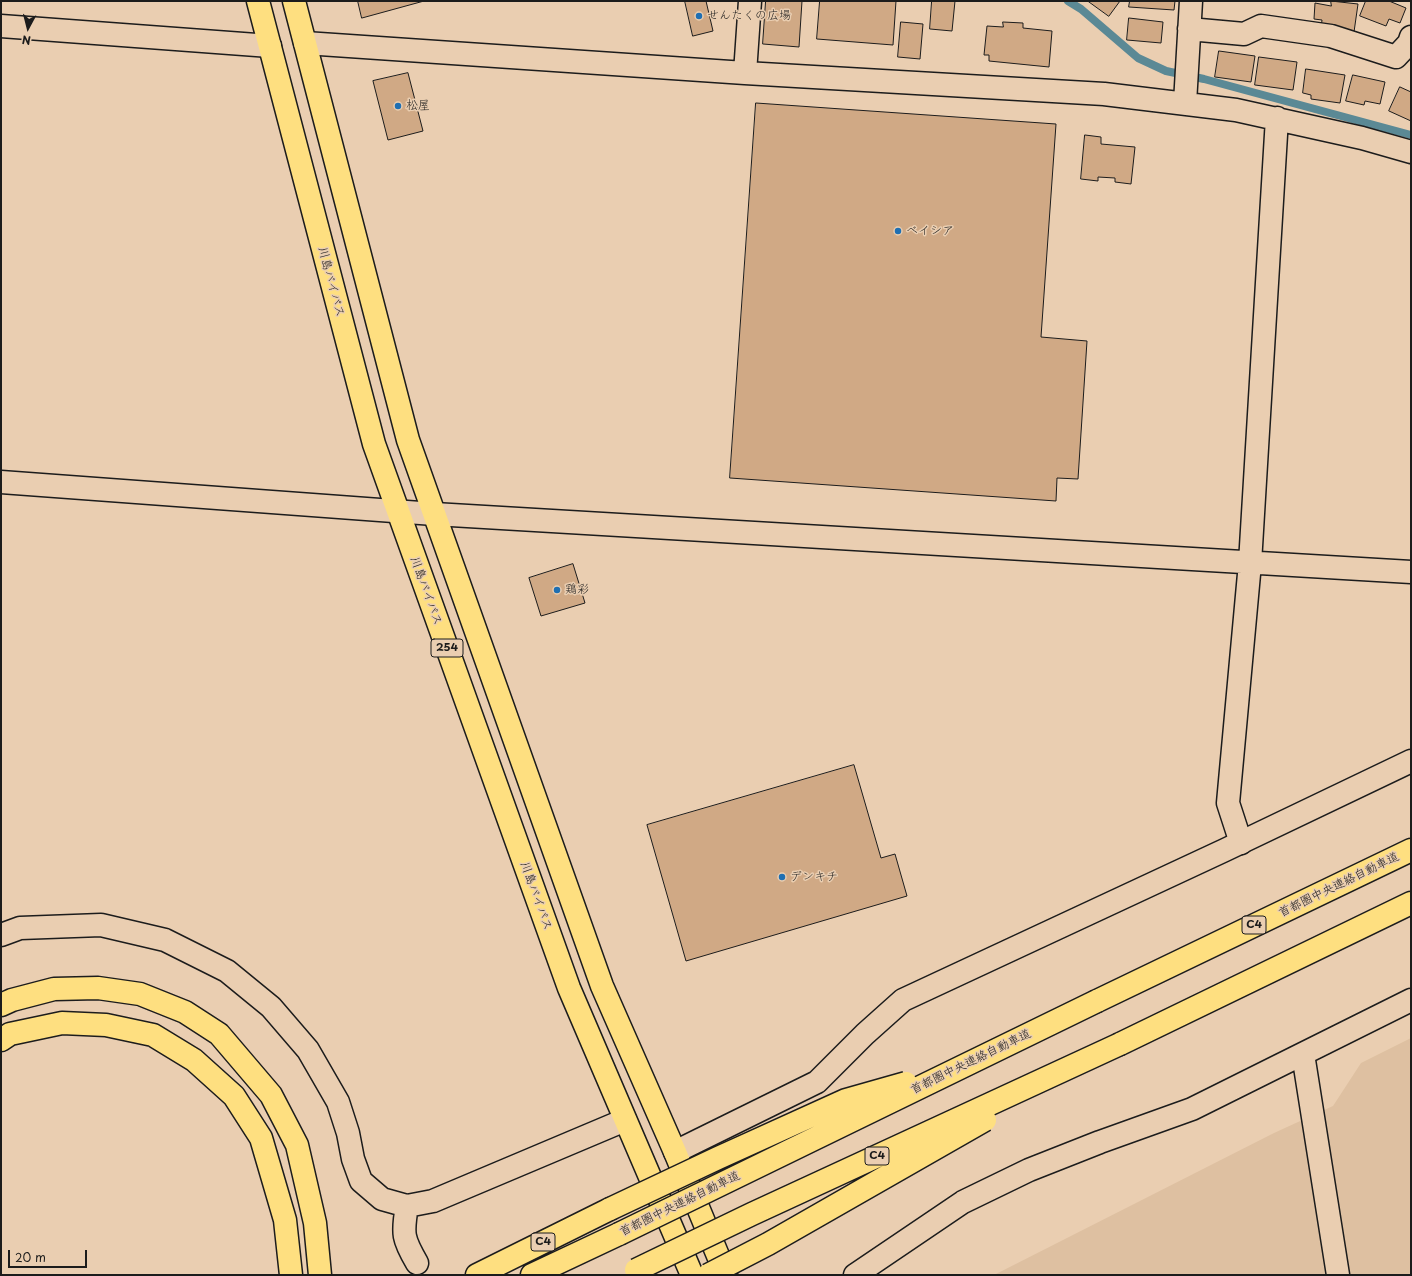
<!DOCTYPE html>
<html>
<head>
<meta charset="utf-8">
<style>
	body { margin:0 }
	#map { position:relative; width:1412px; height:1276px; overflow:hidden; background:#eaceb1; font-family:"Playpen Sans",sans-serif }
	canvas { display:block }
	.frame { position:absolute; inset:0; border:2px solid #1c1c1c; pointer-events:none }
	.north { position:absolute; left:8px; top:8px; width:40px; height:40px; -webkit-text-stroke:3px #eaceb1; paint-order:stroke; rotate:187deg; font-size:11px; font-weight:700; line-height:16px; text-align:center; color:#1c1c1c }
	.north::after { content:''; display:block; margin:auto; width:14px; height:18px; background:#1c1c1c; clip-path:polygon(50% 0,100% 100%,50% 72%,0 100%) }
	.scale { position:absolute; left:8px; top:1250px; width:79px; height:18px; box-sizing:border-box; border:2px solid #1c1c1c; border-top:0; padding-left:5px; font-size:12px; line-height:14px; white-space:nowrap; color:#1c1c1c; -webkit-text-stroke:3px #eaceb1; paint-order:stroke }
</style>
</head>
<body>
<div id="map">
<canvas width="1412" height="1276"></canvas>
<div class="frame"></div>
<div class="north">N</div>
<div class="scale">20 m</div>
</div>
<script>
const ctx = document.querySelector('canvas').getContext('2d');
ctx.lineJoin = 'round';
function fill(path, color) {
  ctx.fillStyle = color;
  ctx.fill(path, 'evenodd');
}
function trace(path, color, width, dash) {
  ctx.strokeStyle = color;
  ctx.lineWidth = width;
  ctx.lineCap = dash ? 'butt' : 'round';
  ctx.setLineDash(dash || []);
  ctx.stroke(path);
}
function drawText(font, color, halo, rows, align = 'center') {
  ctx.font = font + ' "Playpen Sans","Klee One",sans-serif';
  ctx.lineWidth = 3;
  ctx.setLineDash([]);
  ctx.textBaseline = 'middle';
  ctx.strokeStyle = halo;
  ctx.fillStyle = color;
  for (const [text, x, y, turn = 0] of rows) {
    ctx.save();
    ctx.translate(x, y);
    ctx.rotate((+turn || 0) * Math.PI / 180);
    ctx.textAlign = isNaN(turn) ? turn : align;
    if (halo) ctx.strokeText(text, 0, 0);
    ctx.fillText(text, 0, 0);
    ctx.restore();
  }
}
fill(new Path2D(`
	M1411,1038v237h-417l280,-142 59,-27 28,-43z`), '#dec0a1');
trace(new Path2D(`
	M1068,1l13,8 57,49 28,13 38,8 207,56`), '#5b8995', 8);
const building = new Path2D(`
	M358,1h66l-62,17z
	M685,1h21l7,30 -20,5z
	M766,1h36l-3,46 -36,-3z
	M820,1h76l-3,44 -76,-6z
	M932,1h23l-3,30 -22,-2z
	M1088,1h32l-11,15z
	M1130,1h45l-1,9 -45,-3z
	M1331,1l27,3 -4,28 -33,-4 1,-8 -8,-1 1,-16 16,3z
	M1366,1h23l17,7 -6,15 -11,-4 -3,7 -26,-10z
	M1129,18l34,4 -2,21 -34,-3z
	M901,22l22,2 -3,35 -22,-2z
	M1003,22l20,1v5l29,3 -3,36 -60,-6v-6h-5l3,-29 16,1z
	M1219,51l36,5 -4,26 -36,-5z
	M1259,57l38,5 -4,28 -38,-5z
	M1306,69l39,6 -5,28 -29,-4v-4l-8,-2z
	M408,73l15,58 -35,9 -15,-59z
	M1353,75l32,7 -5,22 -15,-3 -1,4 -18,-4z
	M1400,87l11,5v29l-22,-10z
	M756,103l300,21 -15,213 46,4 -9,138 -21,-1 -1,23 -326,-23z
	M1085,135l16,2v7l34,3 -4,37 -16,-2v-4l-17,-1v4l-17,-2z
	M573,564l12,39 -44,13 -12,-38z
	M854,765l27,93 14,-4 12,42 -221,65 -39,-136z`);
fill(building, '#d0a985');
trace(building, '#1c1c1c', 1);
const street = new Path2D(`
	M1,26l269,20
	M1189,29l55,5 17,-8 70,10 65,21 13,-14 2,-6
	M305,43l440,30 359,21 132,16 126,28 49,14
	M745,73l5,-72
	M1185,103l6,-102
	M1,482l433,32 977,58
	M1241,843l-13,-40 22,-240 27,-445`);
const secondary = new Path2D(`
	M1,935l19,-7 81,-3 64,15 62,31 44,36 37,43 30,52 10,31 5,26 8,22 21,18 25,7 26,-5 192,-81
	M1303,1054l35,221
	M675,1152l142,-70 48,-48 38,-34 322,-150 186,-89
	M407,1206c-5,28 -4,33 10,57
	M855,1275l108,-73 66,-32 71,-28 92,-33 219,-109`);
const highway = new Path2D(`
	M258,1l116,443 195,544 123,287
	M294,1l114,439 194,546 73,166 51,123
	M1097,1001l314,-151
	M1,1005l11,-5 42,-11 44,-1 42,6 45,18 34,22 52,61 26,50 18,78 5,52
	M1,1040l9,-6 52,-11 44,2 47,10 41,25 40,36 27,42 24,82 6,55
	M1120,1044l291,-141
	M477,1275l133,-66
	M532,1275l87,-41`);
trace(street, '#1c1c1c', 25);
trace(secondary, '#1c1c1c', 25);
trace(highway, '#1c1c1c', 25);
trace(street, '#eaceb1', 22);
trace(secondary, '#eaceb1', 22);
trace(highway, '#fedf80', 22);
const highwayBridge = new Path2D(`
	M610,1209l108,-51 128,-58 60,-17
	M619,1234l478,-233
	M636,1270l116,-56 368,-170
	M708,1275l60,-31 217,-124`);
trace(highwayBridge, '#1c1c1c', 25, []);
trace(highwayBridge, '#fedf80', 22);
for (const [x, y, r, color] of [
	[699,16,4,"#1f6fb2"],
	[398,106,4,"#1f6fb2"],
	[898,231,4,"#1f6fb2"],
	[557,590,4,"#1f6fb2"],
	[782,877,4,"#1f6fb2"]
]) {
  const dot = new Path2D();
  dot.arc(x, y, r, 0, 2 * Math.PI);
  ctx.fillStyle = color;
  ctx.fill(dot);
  trace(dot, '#eaceb1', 1.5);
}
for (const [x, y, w] of [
	[447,648,32],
	[1254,925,24],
	[877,1156,24],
	[543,1242,24]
]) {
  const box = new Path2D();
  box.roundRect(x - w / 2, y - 9, w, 18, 3);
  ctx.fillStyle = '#eaceb1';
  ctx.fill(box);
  trace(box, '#1c1c1c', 1);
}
drawText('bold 11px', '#1c1c1c', null, [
	["254",447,648],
	["C4",1254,925],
	["C4",877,1156],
	["C4",543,1242]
]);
drawText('12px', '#1c1c1c', '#eaceb1', [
	["せんたくの広場",707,16],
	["松屋",406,106],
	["ベイシア",906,231],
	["鶏彩",565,590],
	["デンキチ",790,877]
], 'left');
drawText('12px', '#1c1c1c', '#eaceb1', [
	["川島バイパス",331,282,75],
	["川島バイパス",426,591,70],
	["首都圏中央連絡自動車道",1339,885,-26],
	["川島バイパス",536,896,70],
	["首都圏中央連絡自動車道",971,1062,-26],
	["首都圏中央連絡自動車道",680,1204,-26]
]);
</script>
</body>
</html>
